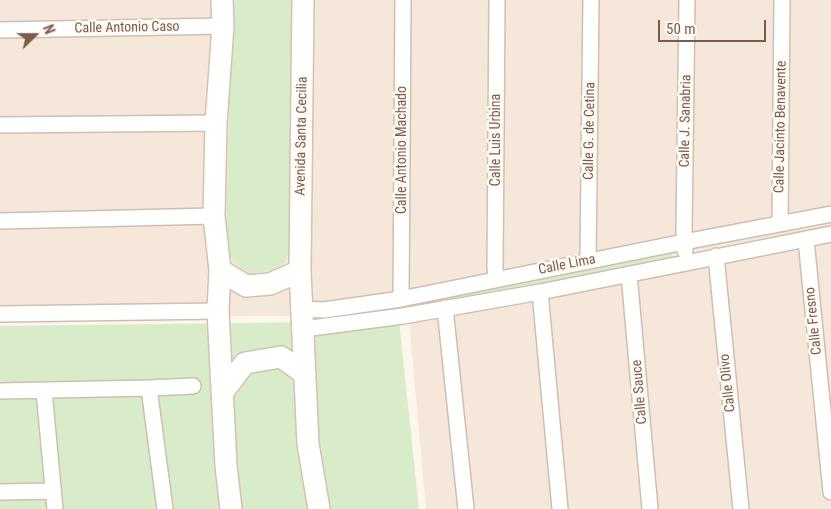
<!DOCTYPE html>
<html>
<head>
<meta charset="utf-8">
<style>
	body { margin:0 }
	#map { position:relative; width:831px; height:509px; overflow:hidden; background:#fdf6ec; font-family:"Roboto Condensed",sans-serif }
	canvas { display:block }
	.north { position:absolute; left:10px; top:10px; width:50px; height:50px; -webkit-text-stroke:4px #fffaf3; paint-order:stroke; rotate:68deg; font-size:14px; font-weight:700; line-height:20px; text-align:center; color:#7a5c4d }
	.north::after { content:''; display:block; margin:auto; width:18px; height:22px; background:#7a5c4d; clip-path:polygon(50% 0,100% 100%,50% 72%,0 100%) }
	.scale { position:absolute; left:658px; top:20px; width:108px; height:22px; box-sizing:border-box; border:2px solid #7a5c4d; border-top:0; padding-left:6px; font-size:15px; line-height:18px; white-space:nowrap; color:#7a5c4d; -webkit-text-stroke:4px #fffaf3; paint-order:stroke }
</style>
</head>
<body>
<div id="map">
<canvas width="831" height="509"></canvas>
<div class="north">N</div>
<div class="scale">50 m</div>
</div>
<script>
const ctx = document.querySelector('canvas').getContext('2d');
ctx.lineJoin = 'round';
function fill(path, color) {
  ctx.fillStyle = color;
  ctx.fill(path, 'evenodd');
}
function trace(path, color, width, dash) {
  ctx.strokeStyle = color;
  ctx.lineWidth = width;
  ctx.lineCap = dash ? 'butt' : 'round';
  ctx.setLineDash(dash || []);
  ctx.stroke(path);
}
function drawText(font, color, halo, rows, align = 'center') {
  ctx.font = font + ' "Roboto Condensed",sans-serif';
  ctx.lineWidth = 5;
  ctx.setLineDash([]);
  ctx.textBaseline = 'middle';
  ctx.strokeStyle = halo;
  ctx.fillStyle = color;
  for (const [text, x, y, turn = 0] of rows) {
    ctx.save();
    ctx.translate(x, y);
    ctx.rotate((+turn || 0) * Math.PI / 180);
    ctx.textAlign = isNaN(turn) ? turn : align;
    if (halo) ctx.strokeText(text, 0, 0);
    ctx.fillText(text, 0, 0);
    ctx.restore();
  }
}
fill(new Path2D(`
	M0,0h831v226l-487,90h-144l-200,-11z
	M831,239v270h-405l-17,-188z`), '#f5e8da');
fill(new Path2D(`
	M232,0h65l-7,251 -6,12 -14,8 -20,2 -17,-11 -7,-14z
	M672,252l1,6 -267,54 -1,-9z
	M399,321l20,188h-419v-183z`), '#d8ecc9');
const street = new Path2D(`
	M0,30l223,-4
	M0,125l216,-2
	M0,221l214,-5
	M780,224l2,-224
	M806,240l25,252
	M685,251l-1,-19 3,-232
	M716,256l25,253
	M588,261l3,-261
	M629,274l21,235
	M497,279l-2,-10 2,-269
	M540,292l20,217
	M401,299l2,-299
	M445,308l21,201
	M303,309l21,1 77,-11 283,-57 147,-28
	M0,314l218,-3
	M304,329l99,-13 137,-24 291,-58
	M149,388l16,121
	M0,391l149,-3 44,-2
	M44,391l11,118
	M0,492l53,-1`);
const secondary = new Path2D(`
	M222,0l1,26 -7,97 -2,93 6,54 -2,41 8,155 5,43
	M303,0l-3,271 8,173 11,65
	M220,270l26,16 24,-2 30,-13
	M222,393l23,-30 36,-6 24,17`);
trace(street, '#d1beb0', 18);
trace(secondary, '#d6c0b0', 24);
trace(street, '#fff', 15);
trace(secondary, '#fff', 21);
drawText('14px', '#7a5c4d', '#fffaf3', [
	["Calle Antonio Caso",127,28,-1],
	["Calle J. Sanabria",686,121,-89],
	["Calle Jacinto Benavente",781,127,-89],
	["Calle G. de Cetina",590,131,-89],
	["Avenida Santa Cecilia",302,136,-89],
	["Calle Luis Urbina",496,140,-90],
	["Calle Antonio Machado",402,150,-90],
	["Calle Lima",567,265,-11],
	["Calle Fresno",814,321,-96],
	["Calle Olivo",728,383,-96],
	["Calle Sauce",640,392,-95]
]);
</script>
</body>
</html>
